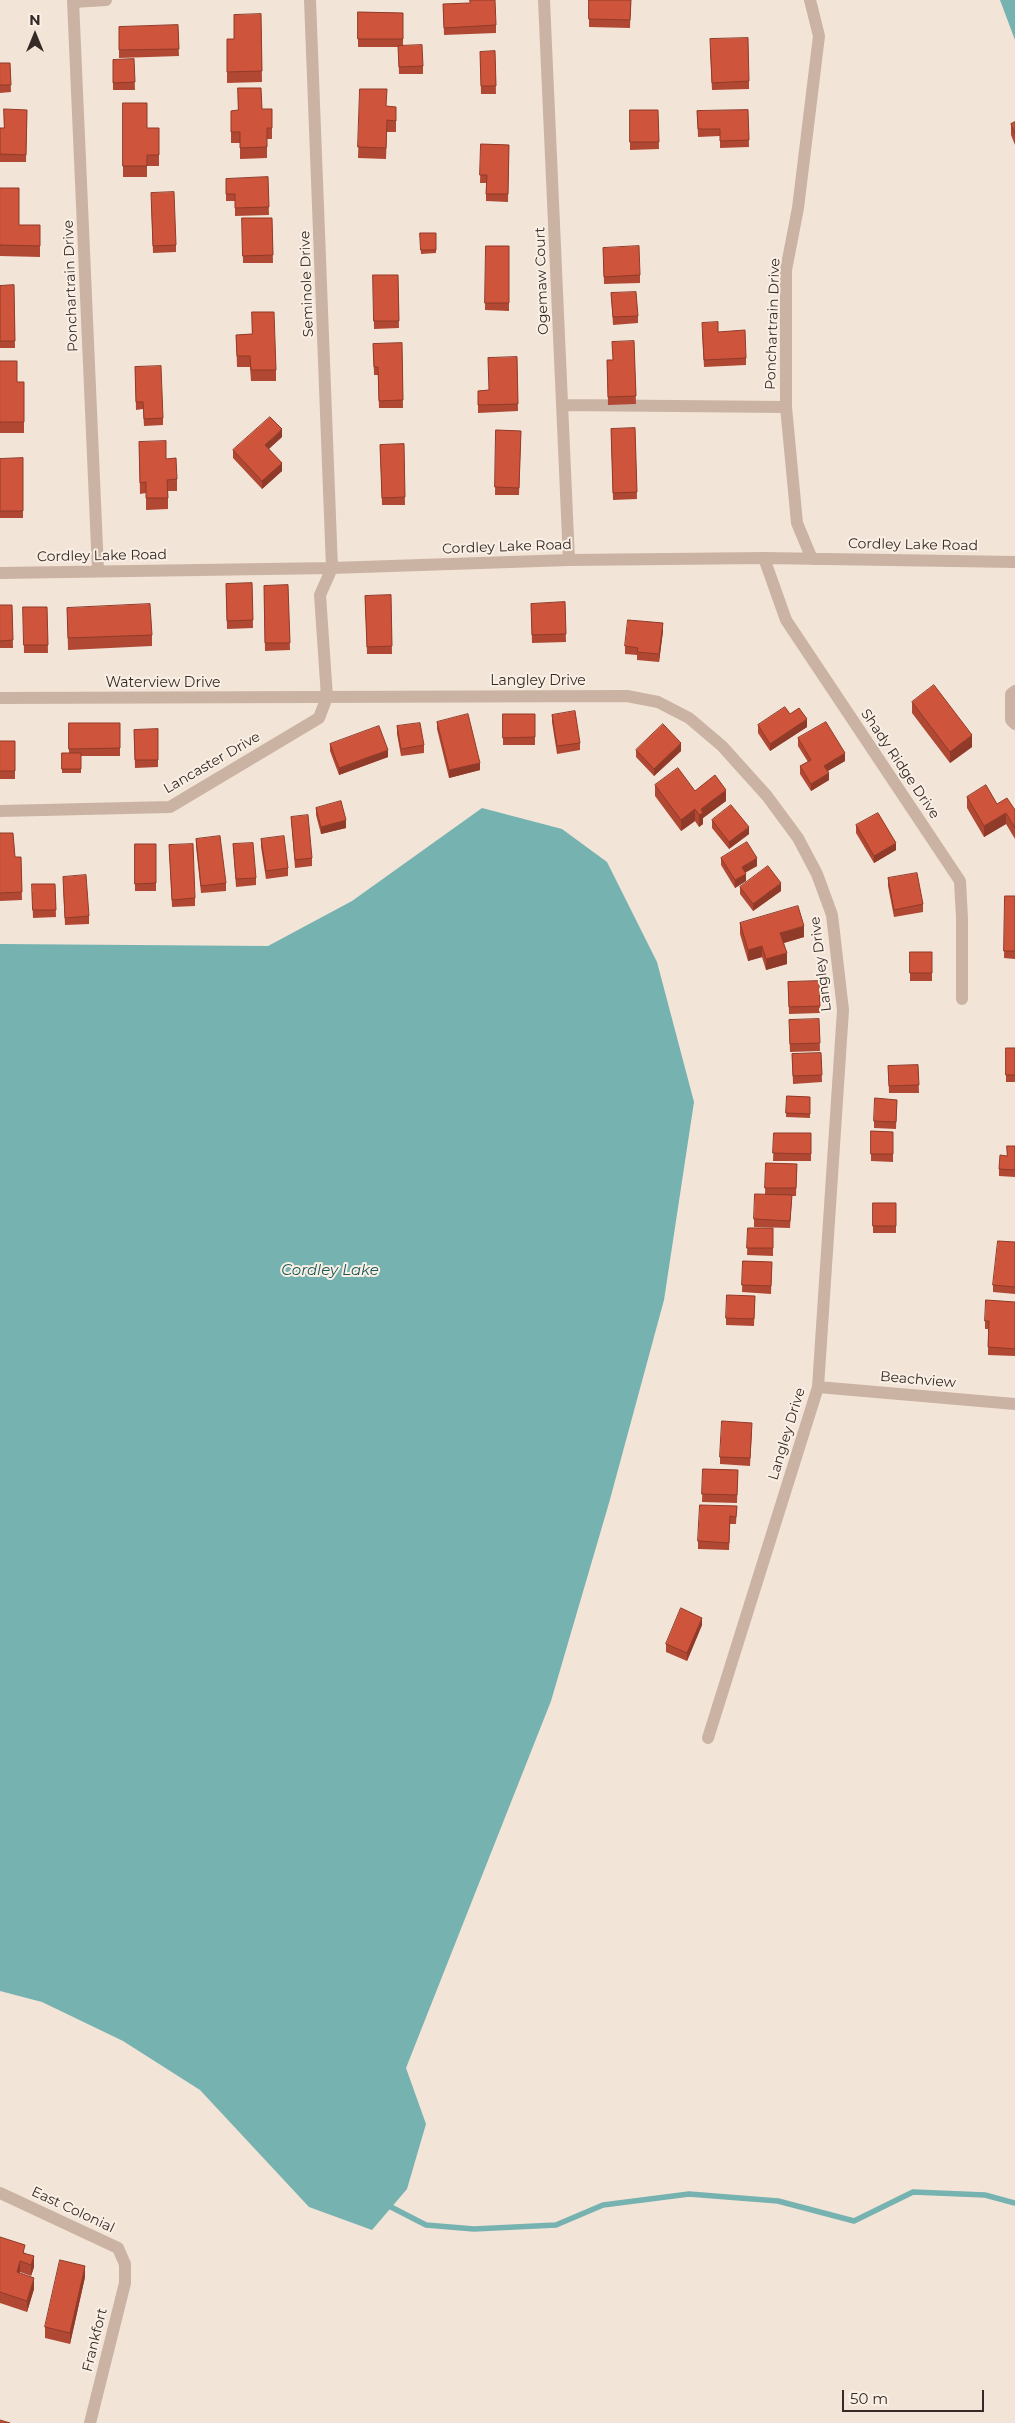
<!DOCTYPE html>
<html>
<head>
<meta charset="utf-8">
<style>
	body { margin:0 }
	#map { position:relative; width:1015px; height:2423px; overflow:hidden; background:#f3e4d8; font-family:Montserrat,sans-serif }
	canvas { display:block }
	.north { position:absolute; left:10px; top:10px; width:50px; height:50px; -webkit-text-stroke:4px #faefe4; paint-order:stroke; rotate:0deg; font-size:14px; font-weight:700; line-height:20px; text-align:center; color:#362a26 }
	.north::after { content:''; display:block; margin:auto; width:18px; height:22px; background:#362a26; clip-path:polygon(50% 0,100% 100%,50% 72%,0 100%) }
	.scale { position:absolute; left:842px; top:2390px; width:142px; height:22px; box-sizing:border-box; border:2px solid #362a26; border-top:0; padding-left:6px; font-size:15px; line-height:18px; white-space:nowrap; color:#362a26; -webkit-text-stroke:4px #faefe4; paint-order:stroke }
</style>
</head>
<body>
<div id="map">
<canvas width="1015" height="2423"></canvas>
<div class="north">N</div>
<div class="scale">50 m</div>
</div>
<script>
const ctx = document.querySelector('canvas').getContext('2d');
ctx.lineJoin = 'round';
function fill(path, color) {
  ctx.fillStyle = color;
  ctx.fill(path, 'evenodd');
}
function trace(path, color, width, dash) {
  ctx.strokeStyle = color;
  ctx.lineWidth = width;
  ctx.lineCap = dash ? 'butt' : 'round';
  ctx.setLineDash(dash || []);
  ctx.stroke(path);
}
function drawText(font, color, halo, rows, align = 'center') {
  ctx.font = font + ' Montserrat,sans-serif';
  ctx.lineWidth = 4;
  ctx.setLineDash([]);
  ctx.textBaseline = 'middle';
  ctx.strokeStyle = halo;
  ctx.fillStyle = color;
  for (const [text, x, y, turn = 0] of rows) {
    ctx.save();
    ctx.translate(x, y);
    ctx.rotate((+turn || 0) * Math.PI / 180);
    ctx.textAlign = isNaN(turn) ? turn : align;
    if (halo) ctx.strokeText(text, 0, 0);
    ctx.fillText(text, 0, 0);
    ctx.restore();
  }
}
fill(new Path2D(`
	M1000,0h15v40z
	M482,808l80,21 45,33 50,100 37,140 -30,198 -55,203 -58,198 -145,367 20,56 -19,65 -35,41 -63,-23 -109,-117 -77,-49 -81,-39 -42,-11v-1047l268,2 84,-45z`), '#75b2b0');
trace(new Path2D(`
	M391,2207l35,18 48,4 82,-4 47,-20 86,-11 89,7 76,20 59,-29 72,3 30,8`), '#75b2b0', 5.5);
trace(new Path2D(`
	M73,0l25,570
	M544,0l25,560
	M810,0l9,36 -21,172 -12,62v137l11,116 15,36
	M74,2l32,-2
	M563,405l223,2
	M764,558l22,62 174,261 2,37v81
	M0,573l332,-5 237,-8 195,-2 251,4
	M1015,691l-4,3v26l4,4
	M0,698l627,-2 31,6 31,16 33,28 45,50 31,42 19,36 15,41 11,95 -25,377 -110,351
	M0,811l170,-4 149,-89 8,-21 -7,-102 12,-27 -22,-568
	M818,1387l197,17
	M0,2193l118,55 7,16v19l-35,140`), '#cbb3a3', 12);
fill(new Path2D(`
	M589,0h42l-1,28 -41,-1z
	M443,4l53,21v8l-52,2z
	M358,12l45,1v33l20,20v8h-24l-1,-27h-40z
	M261,14l1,68 -35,1v-44h7z
	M178,25l1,31 -60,2v-31z
	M710,47l39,34v8l-37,1z
	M495,51l1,43h-15l-1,-42z
	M134,59l1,31h-22v-30z
	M0,63h10l1,29 -11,1z
	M360,89l26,17 10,12v14h-9l-1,27 -28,-1z
	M123,103l24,25h12v38h-12v11h-24z
	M262,109h10v30h-5v19l-27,1v-16h-9v-32z
	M27,110l-1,52h-26v-34h4z
	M630,110h28l1,39 -29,1z
	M748,110l1,37 -29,1v-12l-22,1 -1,-26z
	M1015,122v23l-4,-10v-11z
	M481,144l28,1 -1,57 -22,-1v-18h-6z
	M268,177l1,38 -34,1v-15h-9v-22z
	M0,188l19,37h21v32l-40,-1z
	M151,200l25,45v7l-23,1z
	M242,218h30l1,45h-30z
	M420,233h16v20l-15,1z
	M486,246h23v65l-24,-1z
	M603,248l37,27v8l-36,1z
	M373,275h25l1,53 -25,1z
	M14,285l1,63h-15v-62z
	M611,293l27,23v7l-25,2z
	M702,330l16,2 28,26v7l-42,2z
	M252,334l24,36v11h-25l-1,-14h-13l-1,-32z
	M634,341l2,63 -28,1 -1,-45h6z
	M402,343l1,65h-24l-1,-33h-4l-1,-31z
	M517,357l1,54 -40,2v-22l11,-1z
	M0,361l17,21h7v51h-24z
	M135,367l28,51v7l-19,1 -1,-17 -7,1z
	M635,428l2,71 -24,1 -2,-71z
	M496,430l25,1 -2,64h-24z
	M282,437l-13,12 13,22 -20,18 -29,-31v-8z
	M139,442l27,17 11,20v12h-9v18l-22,1v-17l-6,1z
	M404,444l1,61h-23l-2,-60z
	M23,458v60h-23v-59z
	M252,583l1,45 -26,1 -1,-45z
	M288,585l2,65 -25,1 -1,-65z
	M391,595l1,59h-25l-2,-58z
	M565,602l1,40 -34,1 -1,-39z
	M0,605h12l1,43h-13z
	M23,607h24l1,46h-24z
	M67,608l85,27v11l-84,4z
	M663,631l-4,31 -22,-2v-5l-12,-1v-8z
	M912,702l60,45 -22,16 -38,-50z
	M503,714h32v31h-32z
	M790,714l17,13 -37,24 -12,-18v-8z
	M552,715l28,28v7l-23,4 -5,-32z
	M437,722l43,48 -31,8 -12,-49z
	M69,723h51v33h-39v17h-19v-20h7z
	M397,726l27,19v8l-23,3 -4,-22z
	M158,729v38l-23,1 -1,-38z
	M798,738l47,23 -17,10 1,9 -18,11 -11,-17v-8l8,-4 -10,-16z
	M0,741h15v38h-15z
	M330,744l58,13 -49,18 -9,-24z
	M636,750l45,1 -27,25 -18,-19z
	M655,785l40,6 31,10 -23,17v6l-4,3 -4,-6 -14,10 -26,-35z
	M967,797l30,7 18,6v29l-9,-15 -22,13 -17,-29z
	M316,808l30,20 -25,6 -5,-19z
	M291,817l21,41v8l-17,2z
	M712,820l37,14 -20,15 -17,-21z
	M856,825l40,25 -22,13 -18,-30z
	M0,833l15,24h6l1,43 -22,1z
	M196,839l30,44v8l-25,2 -5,-47z
	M261,839l27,29v8l-22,3 -5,-32z
	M135,844h21v47h-21z
	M233,844l23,34v7l-20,2z
	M169,845l26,53v8l-23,1z
	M721,858l36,8 -12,7 1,8 -11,7 -14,-23z
	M888,878l35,26v8l-29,5 -6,-31z
	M55,884l1,33 -23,1 -1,-26z
	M63,884l26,32v8l-24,1z
	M740,887l41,4 -28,20 -13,-17z
	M1005,896h10v63l-11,-1z
	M740,923l64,14 -20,6 3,21 -21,6 -4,-13 -14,4 -8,-27z
	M910,952h22v29h-22z
	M819,981l1,32 -31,1 -1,-32z
	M819,1019l1,32 -30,1 -1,-25z
	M1006,1048h9v34h-9z
	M821,1053l1,29 -29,2 -1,-30z
	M918,1065l1,28h-30l-1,-27z
	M787,1096l23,1v21l-24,-1z
	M897,1100l-1,29 -22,-1v-7z
	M871,1131l22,1v30l-22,-1z
	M774,1133h37v28h-38z
	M1015,1146v31l-16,-1v-7l8,-13z
	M766,1163l31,1 -1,32h-4l-2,32 -36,-1v-8l11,-25z
	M873,1203h23v30h-23z
	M748,1228h25v28l-26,-1z
	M1015,1242v52l-22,-2v-7z
	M743,1261l29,1 -1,32 -29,-2z
	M755,1296l-1,30 -28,-1v-7z
	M1015,1302v54l-27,-1v-26h-3v-8z
	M752,1430l-2,36 -30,-2v-7z
	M703,1469l35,1 -1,33 -35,-1z
	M737,1506l-1,18h-6l-1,26 -31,-1v-8z
	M702,1625l-15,36 -21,-9v-8z
	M0,2237l25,16 9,14 -3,9 -11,-4v1l14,16 -7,23 -27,-9z
	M85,2277l-15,67 -25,-6v-11z`), '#b14833');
fill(new Path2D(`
	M282,429v8l-17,15v-7z
	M282,463v8l-20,18v-8z
	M663,623v8l-4,31v-8z
	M807,719v8l-37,24v-7z
	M972,735v12l-22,16v-11z
	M681,743v8l-27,25v-7z
	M388,750v7l-49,18v-7z
	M845,753v8l-21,12v-7z
	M480,763v7l-31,8v-8z
	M829,773v7l-18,11v-7z
	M726,790v11l-23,17v6l-4,3v-12l2,-6z
	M695,809v12l-14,10v-11z
	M1006,813v11l-22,13v-11z
	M346,820v8l-25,6v-7z
	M749,827v7l-20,15v-7z
	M896,843v7l-22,13v-7z
	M757,858v8l-15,8v-7z
	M746,874v7l-11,7v-8z
	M781,883v8l-28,20v-7z
	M804,926v11l-24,7v-11z
	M762,946v11l-14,4v-11z
	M787,953v11l-21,6v-11z
	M702,1618v7l-15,36v-8z
	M34,2256v11l-3,9v-11z
	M20,2261v11l-3,11v-11z
	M85,2266v11l-15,67v-11z
	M34,2278v11l-7,23v-11z`), '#903b29');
const building = new Path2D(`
	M470,0h25l1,25 -52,3 -1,-24 27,-1z
	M589,0h42l-1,20 -41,-1z
	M358,12l45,1v26h-45z
	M261,14l1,57 -35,1v-33h7v-24z
	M178,25l1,24 -60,1v-23z
	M748,38l1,43 -37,2 -2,-44z
	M422,45l1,21 -24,1 -1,-21z
	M495,51l1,35h-15l-1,-34z
	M134,59l1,23 -22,1v-23z
	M0,63h10l1,22h-11z
	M238,88h23l1,21h10v19h-5v19l-27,1v-16h-9v-21l7,-1z
	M360,89h27l-1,17 10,1v14l-9,-1 -1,28 -28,-1z
	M123,103h24v25h12v27h-12v11h-24z
	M4,109l23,1 -1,45 -26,-1v-26h4z
	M630,110h28l1,32h-29z
	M748,110l1,30 -29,1v-12h-22l-1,-18z
	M1015,122v12l-4,-10z
	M481,144l28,1 -1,49h-22l1,-19h-7z
	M268,177l1,30 -34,1v-14h-9v-15z
	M0,188h19v37h21v21l-40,-1z
	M174,192l2,53 -23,1 -2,-53z
	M242,218h30l1,37 -30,1z
	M420,233h16v17h-15z
	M486,246h23v57h-24z
	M639,246l1,29 -36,2 -1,-29z
	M373,275h25l1,46h-25z
	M14,285l1,56h-15v-55z
	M636,292l2,24 -25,1 -2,-24z
	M252,312h22l2,58h-25l-1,-14h-13l-1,-21 16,-1z
	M718,322v10l27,-2 1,28 -42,2 -2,-37z
	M634,341l2,55 -28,1 -1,-37h6l-1,-18z
	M402,343l1,57 -24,1 -1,-34h-4l-1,-23z
	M517,357l1,47 -40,1v-14l11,-1 -1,-32z
	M0,361h17v21h7v40h-24z
	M161,366l2,52 -19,1 -1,-17h-7l-1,-35z
	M270,417l12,12 -17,16 17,18 -20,18 -29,-31z
	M635,428l2,64 -24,1 -2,-64z
	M496,430l25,1 -2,57 -24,-1z
	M166,441v18l10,-1 1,21 -10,1 1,18h-22v-16l-6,1 -1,-41z
	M404,444l1,53 -23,1 -2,-53z
	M23,458v53h-23v-52z
	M252,583l1,37 -26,1 -1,-37z
	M288,585l2,58h-25l-1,-57z
	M391,595l1,51 -25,1 -2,-51z
	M565,602l1,32 -34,1 -1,-31z
	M150,604l2,31 -84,3 -1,-30z
	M0,605h12l1,35 -13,1z
	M23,607h24l1,38h-24z
	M628,620l35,3 -4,31 -22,-2 1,-4 -13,-2z
	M934,685l38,50 -22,17 -38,-50z
	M785,707l5,7 9,-6 8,11 -37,25 -12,-19z
	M575,711l5,32 -23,3 -5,-31z
	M468,714l12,49 -31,7 -12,-48z
	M503,714h32v23l-32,1z
	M826,722l19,31 -21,13 5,7 -18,11 -11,-18 11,-6 -13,-22z
	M69,723h51v25l-51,1z
	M420,723l4,22 -23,4 -4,-23z
	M663,724l18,19 -27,26 -18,-19z
	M379,726l9,24 -49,18 -9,-24z
	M158,729v31h-23l-1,-30z
	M0,741h15v30h-15z
	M62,753h19v16h-19z
	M678,768l17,23 20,-16 11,15 -25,19 2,4 -4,2 -4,-6 -14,11 -26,-35z
	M986,785l11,19 10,-6 8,12v18l-9,-15 -22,13 -17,-29z
	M341,801l5,19 -25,7 -5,-19z
	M731,805l18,22 -20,15 -17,-22z
	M878,813l18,30 -22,13 -18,-31z
	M308,815l4,43 -17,2 -4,-43z
	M0,833h13l2,24h6l1,35 -22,1z
	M220,836l6,47 -25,3 -5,-47z
	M284,836l4,32 -22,3 -5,-32z
	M747,842l10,16 -15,9 4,7 -11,6 -14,-22z
	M253,843l3,35 -20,1 -3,-35z
	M135,844h21v39l-21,1z
	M193,844l2,54 -23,2 -3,-55z
	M768,866l13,17 -28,21 -13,-17z
	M917,873l6,31 -29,6 -6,-32z
	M86,875l3,41 -24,2 -2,-41z
	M32,884h23l1,26h-23z
	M1005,896h10v55h-11z
	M798,906l6,20 -24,7 7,20 -21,6 -4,-13 -14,4 -8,-27z
	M910,952h22v21h-22z
	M819,981l1,25 -31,1 -1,-25z
	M819,1019l1,24 -30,1 -1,-24z
	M1006,1048h9v27h-9z
	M821,1053l1,22 -29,1 -1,-22z
	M918,1065l1,20 -30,1 -1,-20z
	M787,1096l23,1v17l-24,-1z
	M875,1098l22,2 -1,22 -22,-1z
	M871,1131l22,1v22h-22z
	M774,1133h37v21l-38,-1z
	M1007,1146h8v24l-16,-1 1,-14 7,1z
	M766,1163l31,1 -1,24h-31z
	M755,1194l37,1 -2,26 -36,-2z
	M873,1203h23v23h-23z
	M748,1228h25v20h-26z
	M998,1241l17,1v45l-22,-2z
	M743,1261l29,1 -1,24 -29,-1z
	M727,1295l28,1 -1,23 -28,-1z
	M986,1300l29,2v47l-27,-2 1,-26h-4z
	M722,1421l30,2 -2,35 -30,-1z
	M703,1469l35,1 -1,25 -35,-1z
	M700,1505l37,1 -1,11 -6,-1 -1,27 -31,-2z
	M681,1608l21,10 -15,35 -21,-9z
	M0,2237l25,8 -2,8 11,3 -3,9 -11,-4 -3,11 17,6 -7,23 -27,-9z
	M60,2260l25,6 -15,67 -25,-6z
	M0,2420l10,3h-10z`);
fill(building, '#ce543b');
trace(building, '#903b29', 1);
drawText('14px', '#362a26', '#faefe4', [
	["Ogemaw Court",542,281,-92],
	["Seminole Drive",307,284,-92],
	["Ponchartrain Drive",71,286,-92],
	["Ponchartrain Drive",773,324,-88],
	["Cordley Lake Road",913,545,1],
	["Cordley Lake Road",507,547,-2],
	["Cordley Lake Road",102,556,-1],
	["Langley Drive",538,681],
	["Waterview Drive",163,683],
	["Lancaster Drive",212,763,-30],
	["Shady Ridge Drive",900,764,56],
	["Langley Drive",821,964,-97],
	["Beachview",918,1380,5],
	["Langley Drive",787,1434,-73],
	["East Colonial",73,2210,25],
	["Frankfort",95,2340,-76]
]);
drawText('italic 15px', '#195a5a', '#faefe4', [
	["Cordley Lake",330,1271]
]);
</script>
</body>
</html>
